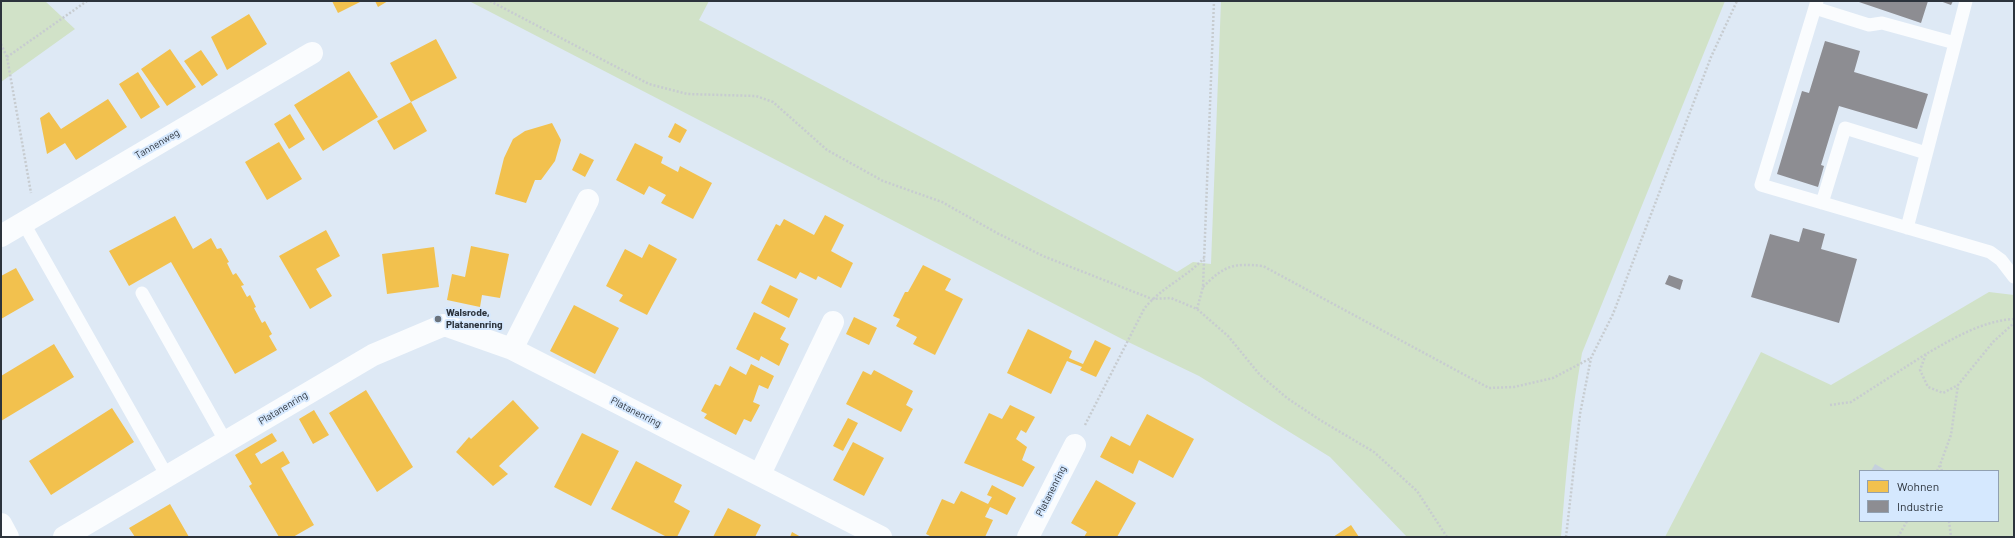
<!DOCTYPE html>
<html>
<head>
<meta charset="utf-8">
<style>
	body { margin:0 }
	#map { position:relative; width:2015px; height:538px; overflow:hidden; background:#dee9f5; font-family:Barlow,sans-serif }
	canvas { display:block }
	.frame { position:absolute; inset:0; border:2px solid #2c333c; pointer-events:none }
	.legend { position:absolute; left:1859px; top:470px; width:140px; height:52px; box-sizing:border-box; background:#d5e8fe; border:1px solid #91a0b0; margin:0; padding:5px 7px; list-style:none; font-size:12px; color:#2c333c }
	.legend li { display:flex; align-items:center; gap:8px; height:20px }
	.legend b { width:20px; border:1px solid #91a0b0 }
</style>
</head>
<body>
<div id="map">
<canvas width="2015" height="538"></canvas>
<div class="frame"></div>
<ul class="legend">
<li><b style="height:11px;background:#f2c14e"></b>Wohnen</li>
<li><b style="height:11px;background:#8d8d92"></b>Industrie</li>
</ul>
</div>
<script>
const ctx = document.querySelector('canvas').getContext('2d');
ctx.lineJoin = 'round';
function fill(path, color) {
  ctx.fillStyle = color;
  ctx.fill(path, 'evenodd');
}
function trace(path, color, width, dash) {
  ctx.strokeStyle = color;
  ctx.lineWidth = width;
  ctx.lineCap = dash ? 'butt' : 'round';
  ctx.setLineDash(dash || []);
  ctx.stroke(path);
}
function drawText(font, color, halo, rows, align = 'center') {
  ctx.font = font + ' Barlow,sans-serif';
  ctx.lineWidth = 4;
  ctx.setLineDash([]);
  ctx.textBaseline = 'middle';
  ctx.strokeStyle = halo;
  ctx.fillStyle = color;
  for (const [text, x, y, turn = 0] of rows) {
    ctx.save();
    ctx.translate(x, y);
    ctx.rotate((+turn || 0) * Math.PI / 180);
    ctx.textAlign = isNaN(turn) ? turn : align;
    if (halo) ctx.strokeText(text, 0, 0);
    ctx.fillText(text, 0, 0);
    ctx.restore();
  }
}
fill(new Path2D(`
	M1,1h44l30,28 -74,53z
	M469,1h240l-10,19 478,252 16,-10 18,2 10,-263h504l-143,352c-11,61 -16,122 -21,184h-154l-77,-80 -131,-81 -77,-37z
	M1989,292l25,3v242h-349l96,-185 70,33zM1860,471h138v50h-138z`), '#d1e2c8');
fill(new Path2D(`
	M332,1h30l-24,12z
	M375,1h13l-10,6z
	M249,14l18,30 -40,26 -16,-33z
	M436,39l21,39 -46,24 -21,-39z
	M170,49l26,38 -29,19 -26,-37z
	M201,50l17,25 -16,11 -18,-25z
	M349,71l29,46 -55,34 -29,-46z
	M138,72l22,35 -19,12 -22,-35z
	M108,99l19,28 -51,33 -11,-17 -18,11 -7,-36 9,-6 12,17z
	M411,102l16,29 -33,19 -17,-29z
	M290,114l15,25 -16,10 -15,-25z
	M552,123l9,17 -6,21 -14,19h-6l-9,23 -31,-9 9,-36 9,-19 12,-8z
	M675,123l12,7 -7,13 -12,-6z
	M279,142l23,37 -35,21 -22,-38z
	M635,143l28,14 -2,6 17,9 2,-6 32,17 -19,36 -32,-16 5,-8 -17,-9 -5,9 -28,-15z
	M580,153l14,7 -9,17 -13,-7z
	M825,215l19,10 -13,26 22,12 -12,25 -23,-12 -2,4 -16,-8 -4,7 -39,-19 19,-36 4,2 4,-7 30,16z
	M175,216l18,33 18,-11 6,11 4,-1 8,14 -2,1 6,12 3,-2 8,12 -3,1 6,11 3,-2 6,12 -2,1 8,15 3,-2 7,13 -3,2 8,14 -42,24 -64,-112 -42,24 -20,-35z
	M326,230l14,26 -24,13 16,27 -22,13 -31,-53z
	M649,244l28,15 -30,56 -28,-14 4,-6 -17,-9 19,-37 17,9z
	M471,246l38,8 -9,44 -18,-3 -2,12 -33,-7 5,-26 13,3z
	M434,247l5,40 -52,7 -5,-40z
	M923,265l28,14 -6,11 18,9 -28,56 -22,-11 4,-7 -21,-11 4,-7 -7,-3 12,-24h3z
	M16,268l18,32 -33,19v-43z
	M770,285l28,14 -9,19 -28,-15z
	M574,305l45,23 -24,46 -45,-23z
	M754,312l32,16 -6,11 9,5 -10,22 -18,-10 -2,5 -23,-12z
	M854,317l23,11 -8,17 -23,-11z
	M1028,329l44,22 -3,7 14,6 12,-24 16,8 -15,29 -16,-7 2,-3 -15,-6 -16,33 -44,-21z
	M54,344l20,33 -73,44v-45z
	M751,364l23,12 -6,13 -9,-4 -6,17 7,3 -9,17 -7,-3 -8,16 -32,-17 3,-4 -6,-3 14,-27 5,2 10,-20 16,9z
	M874,370l39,21 -7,14 7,4 -12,23 -55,-28 17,-33 8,4z
	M366,390l47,77 -36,25 -48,-79z
	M513,400l26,28 -40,38 9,8 -15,12 -37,-34 13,-15 2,2z
	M1010,405l25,12 -9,16 -5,-3 -5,9 11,8 -5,13 13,7 -12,20 -59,-24 25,-50 13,6z
	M112,408l22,34 -83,53 -22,-34z
	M314,410l15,25 -16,9 -14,-25z
	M1147,414l47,25 -21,39 -34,-18 -6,14 -33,-17 11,-21 19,10z
	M848,418l10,5 -15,28 -10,-5z
	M272,433l5,8 -22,13 6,10 22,-13 7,12 -9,5 33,57 -21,12h-14l-30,-51 3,-2 -17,-29z
	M582,433l37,18 -28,55 -37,-19z
	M853,442l31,16 -20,38 -31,-16z
	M636,461l46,24 -8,17 16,9 -13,26h-10l-56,-28z
	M1096,480l40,23 -19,34h-33l3,-5 -16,-9z
	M992,485l24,13 -9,17 -17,-8 -5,10 8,3 -8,17h-53l-6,-3 16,-35 12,5 7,-13 27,13 4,-7 -5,-2z
	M170,504l19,33h-54l-6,-9z
	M728,508l33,17 -6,12h-42z
	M1351,525l8,12h-26z
	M792,532l9,5h-11z`), '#f2c14e');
fill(new Path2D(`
	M1856,1h72l-7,22z
	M1940,1h13l-2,4z
	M1825,41l35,10 -6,21 74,22 -11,35 -78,-23 -18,59 3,1 -6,21 -41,-13 25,-83 7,2z
	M1803,228l22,6 -4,15 36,10 -18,64 -88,-26 19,-63 29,8z
	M1669,275l14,5 -3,10 -15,-6z`), '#8d8d92');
fill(new Path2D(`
	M1875,464l12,7h-16z`), '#c5d0dd');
trace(new Path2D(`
	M490,1l159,83 38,10 69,2 17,6 54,48 56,31 59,21 55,31 46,23 109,43 19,-1 26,11 31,27 32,39 27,23 33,22 54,32 43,39 30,46
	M1,44l6,13 24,136
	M7,57l80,-56
	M1203,287c22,-22 30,-24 60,-21l226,122 25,-1 39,-9 38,-20
	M1197,309l6,-22 11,-286
	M2014,319c-32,2 -60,19 -88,35l-6,16 8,17 15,6 15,-8 35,-43 21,-19
	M1830,405l21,-3 75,-48
	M1085,425l59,-116c16,-21 42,-31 60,-51
	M1937,471l3,-6
	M1942,471l-2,-6 11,-30 7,-50
	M1949,521l2,16
	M1566,537l14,-123 11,-56 22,-44 98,-257 26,-56
	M1898,537l9,-16`), '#c7ccd0', 2.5, [2, 2]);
trace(new Path2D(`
	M1817,1l-56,184 229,67 11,8 13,17
	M1815,8l54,17 13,-2 73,20
	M1822,203l23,-75 81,25
	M23,222l144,254
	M1907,228l59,-227
	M142,293l84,149`), '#fafcfe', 13);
trace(new Path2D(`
	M1,236l311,-183
	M512,349l76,-149
	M760,474l73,-152
	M1,524l7,13
	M64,537l309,-182 71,-30 68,24 369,188
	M1028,537l47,-92`), '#fafcfe', 22);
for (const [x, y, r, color] of [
	[438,319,4,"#6a737d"]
]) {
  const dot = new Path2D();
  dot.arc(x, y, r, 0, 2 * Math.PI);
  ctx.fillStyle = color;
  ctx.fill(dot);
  trace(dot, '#d5e8fe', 1.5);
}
drawText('10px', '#2c333c', '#d5e8fe', [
	["Tannenweg",157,144,-30],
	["Platanenring",283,408,-31],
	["Platanenring",636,412,27],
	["Platanenring",1051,491,-63]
]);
drawText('bold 10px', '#2c333c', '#d5e8fe', [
	["Walsrode,",446,313],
	["Platanenring",446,325]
], 'left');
</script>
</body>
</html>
